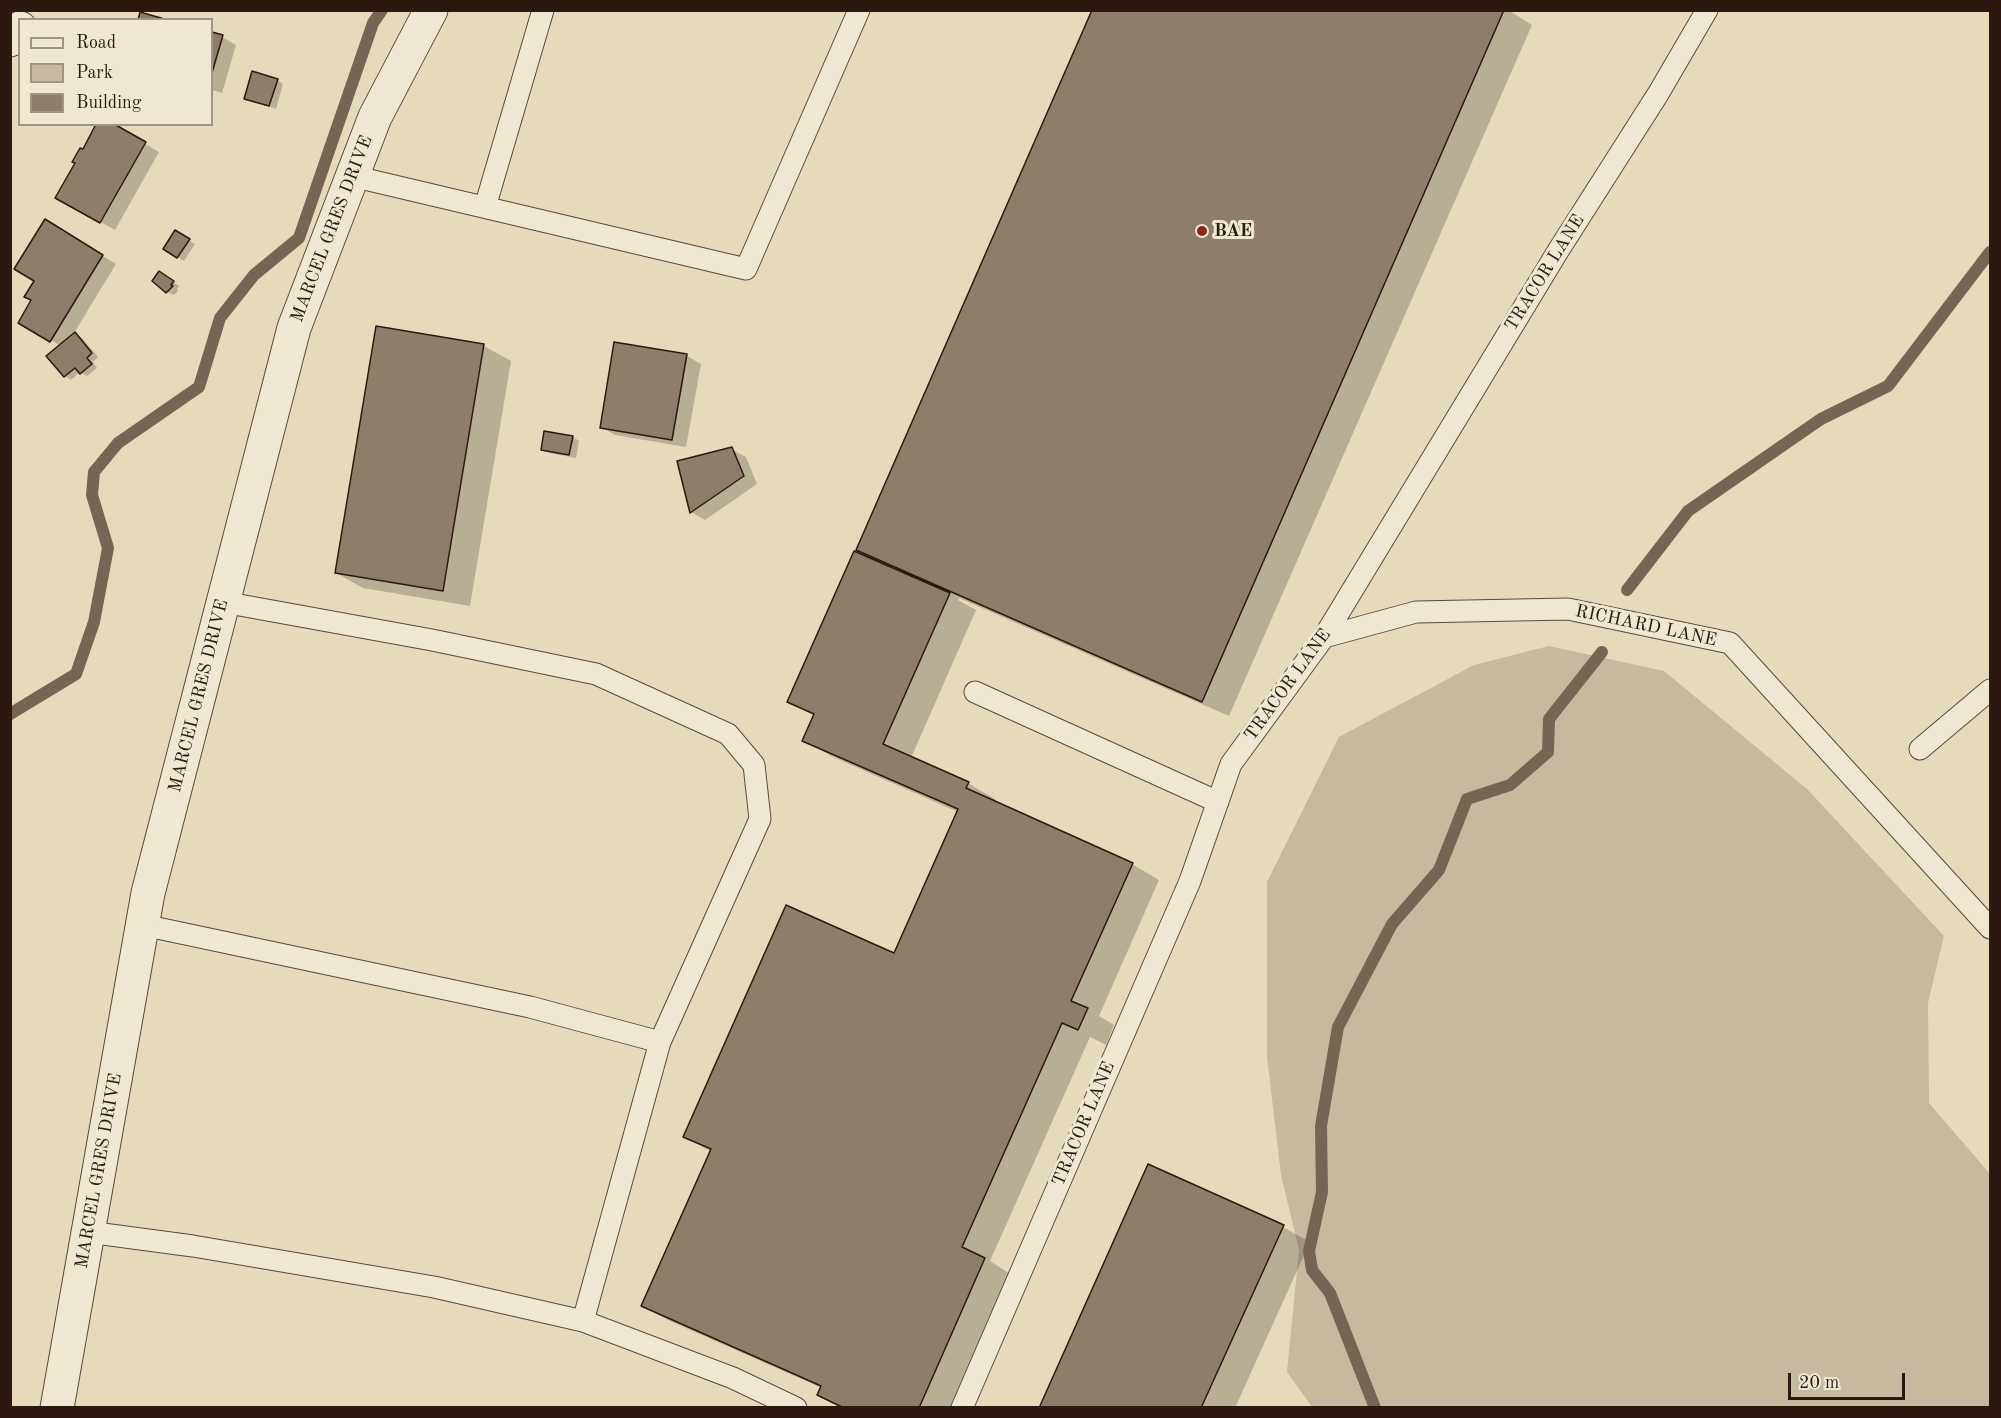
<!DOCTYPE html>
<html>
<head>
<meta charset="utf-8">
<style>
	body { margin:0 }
	#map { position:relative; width:2001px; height:1418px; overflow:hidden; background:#e5dbba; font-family:"Old Standard TT",serif }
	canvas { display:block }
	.frame { position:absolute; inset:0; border:12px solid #2b1910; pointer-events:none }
	.legend { position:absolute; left:18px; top:18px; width:195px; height:108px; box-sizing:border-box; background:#eee8d2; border:2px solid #a09584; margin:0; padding:8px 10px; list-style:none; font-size:18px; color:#2b1910 }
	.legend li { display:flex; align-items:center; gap:12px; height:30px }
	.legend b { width:30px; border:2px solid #a09584 }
	.scale { position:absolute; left:1788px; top:1373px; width:117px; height:27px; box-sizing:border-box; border:3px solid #2b1910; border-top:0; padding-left:8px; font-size:18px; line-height:21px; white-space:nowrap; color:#2b1910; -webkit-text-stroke:4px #eee8d2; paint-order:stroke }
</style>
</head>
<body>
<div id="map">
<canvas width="2001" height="1418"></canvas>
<div class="frame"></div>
<ul class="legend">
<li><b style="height:8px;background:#eee8d2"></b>Road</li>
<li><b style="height:16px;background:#c5ba9d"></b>Park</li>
<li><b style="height:16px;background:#8c7e68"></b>Building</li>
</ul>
<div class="scale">20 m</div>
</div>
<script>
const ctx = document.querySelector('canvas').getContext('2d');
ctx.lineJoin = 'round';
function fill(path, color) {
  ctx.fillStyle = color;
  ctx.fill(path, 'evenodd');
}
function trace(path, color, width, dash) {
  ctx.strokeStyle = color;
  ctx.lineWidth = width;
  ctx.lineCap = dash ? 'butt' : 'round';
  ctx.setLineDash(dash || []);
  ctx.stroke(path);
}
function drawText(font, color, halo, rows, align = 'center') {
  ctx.font = font + ' "Old Standard TT",serif';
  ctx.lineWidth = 6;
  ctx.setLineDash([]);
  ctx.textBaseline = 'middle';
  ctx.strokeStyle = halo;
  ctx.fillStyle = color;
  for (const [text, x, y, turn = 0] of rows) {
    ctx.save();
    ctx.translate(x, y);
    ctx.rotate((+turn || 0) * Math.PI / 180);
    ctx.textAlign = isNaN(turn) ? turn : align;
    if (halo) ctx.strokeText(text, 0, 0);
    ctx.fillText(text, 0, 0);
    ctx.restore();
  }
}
fill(new Path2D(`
	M1549,646l115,25 143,118 137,147 -16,67 1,100 61,71v233h-678l-25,-35 12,-122 -18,-75 -14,-118v-175l72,-145 135,-72z`), '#c5ba9d');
fill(new Path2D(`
	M1094,10h414l24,15 -303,691 -270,-118 -1,2 18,10 -65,148 57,25 27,16 -1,3 138,62 27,16 -60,136 15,9 -8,20 -16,-8 -100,224 22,14 -59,133h-112l-22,-13 3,-7 -152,-67 -27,-15 68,-154 -26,-16 210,-181 63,-143 -127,-56 -27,-16 11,-24 -26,-15 84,-142 -15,-9z
	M212,34l10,3 14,8 -14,48 -10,-3z
	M277,80l6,4 -7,25 -30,-11z
	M111,124l48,28 -44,78 -58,-32 26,-46z
	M45,221l71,43 -42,69 8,5 16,19 -5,5 4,6 -10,8 -7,-4 -9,8 -6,-4 -4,-30 -41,-24 13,-22z
	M175,232l20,12 -11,17 -19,-12z
	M166,277l13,9 -2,3 1,2 -4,4 -7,-3z
	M484,346l27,15 -41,245 -107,-18 -27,-15z
	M687,356l14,8 -15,83 -71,-12 -14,-8z
	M573,437l6,4 -3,17 -27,-5 -6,-4z
	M731,449l15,8 11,27 -52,36 -14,-8z
	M1148,1166l135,61 27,15 -75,166h-194z`), '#0003');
trace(new Path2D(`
	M1627,590l61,-79 133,-92 67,-33 102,-134
	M10,714l66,-40 18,-52 14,-74 -16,-53 2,-23 24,-29 81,-56 21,-69 34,-43 45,-37 74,-215 9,-13
	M1375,1408l-45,-115 -18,-23 -3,-19 13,-59 -1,-66 17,-99 54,-103 47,-54 28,-71 43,-14 38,-33 1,-33 53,-67`), '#756653', 12);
const building = new Path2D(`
	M1092,10h412l-302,692 -346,-152z
	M140,12l28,8h-30z
	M212,32l11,3 -11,38z
	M252,71l26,8 -9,27 -25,-7z
	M96,124h18l32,18 -46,81 -45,-25 20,-35 -3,-1 8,-14 3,1z
	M45,219l58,36 -53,87 -32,-19 13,-23 -7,-3 10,-16 -20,-12z
	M175,230l15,9 -13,19 -14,-9z
	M159,271l15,10 -3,4 2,1 -7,7 -14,-12z
	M376,326l108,18 -41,247 -108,-18z
	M75,332l17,21 -5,5 5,6 -12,10 -5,-6 -11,9 -18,-21z
	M614,342l73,12 -15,86 -72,-12z
	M544,431l29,5 -4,19 -28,-5z
	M732,447l12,29 -54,37 -13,-52z
	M854,551l96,42 -67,151 86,38 -3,6 167,75 -62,138 17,7 -10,22 -16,-7 -100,224 23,11 -66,150h-75l-27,-13 4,-9 -180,-80 70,-157 -28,-12 103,-232 108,48 64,-144 -156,-68 12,-27 -27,-12z
	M1148,1164l136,61 -83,183h-162z`);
fill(building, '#8c7e68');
trace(building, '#2b1910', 1.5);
const service = new Path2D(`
	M352,176l394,93 113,-259
	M485,207l58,-197
	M223,602l209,38 164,34 132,60 26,31 6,54 -100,223 -77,279
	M1324,637l92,-25 152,-3 162,34 260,285
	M975,692l243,110
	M1920,749l70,-59
	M143,925l387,82 130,35
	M88,1232l105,14 241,41 149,34 150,57 63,30
	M962,1408l228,-527 41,-117 93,-127 234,-386 100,-157 49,-84`);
const minor = new Path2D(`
	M10,40l10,-12
	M57,1408l91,-515 146,-565 81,-211 56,-107`);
trace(service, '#5a4a3a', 23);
trace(minor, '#5a4a3a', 35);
trace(service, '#eee8d2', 21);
trace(minor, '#eee8d2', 33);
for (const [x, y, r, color] of [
	[1202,231,6,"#8f2418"]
]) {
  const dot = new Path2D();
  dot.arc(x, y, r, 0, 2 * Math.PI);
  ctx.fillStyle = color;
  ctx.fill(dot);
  trace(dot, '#eee8d2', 2);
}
drawText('18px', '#2b1910', '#eee8d2', [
	["MARCEL GRES DRIVE",332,229,-69],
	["TRACOR LANE",1545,273,-58],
	["RICHARD LANE",1646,626,12],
	["TRACOR LANE",1288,685,-54],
	["MARCEL GRES DRIVE",199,696,-76],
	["TRACOR LANE",1084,1124,-67],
	["MARCEL GRES DRIVE",99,1171,-80]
]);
drawText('bold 18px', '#2b1910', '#eee8d2', [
	["BAE",1214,231]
], 'left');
</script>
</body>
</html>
